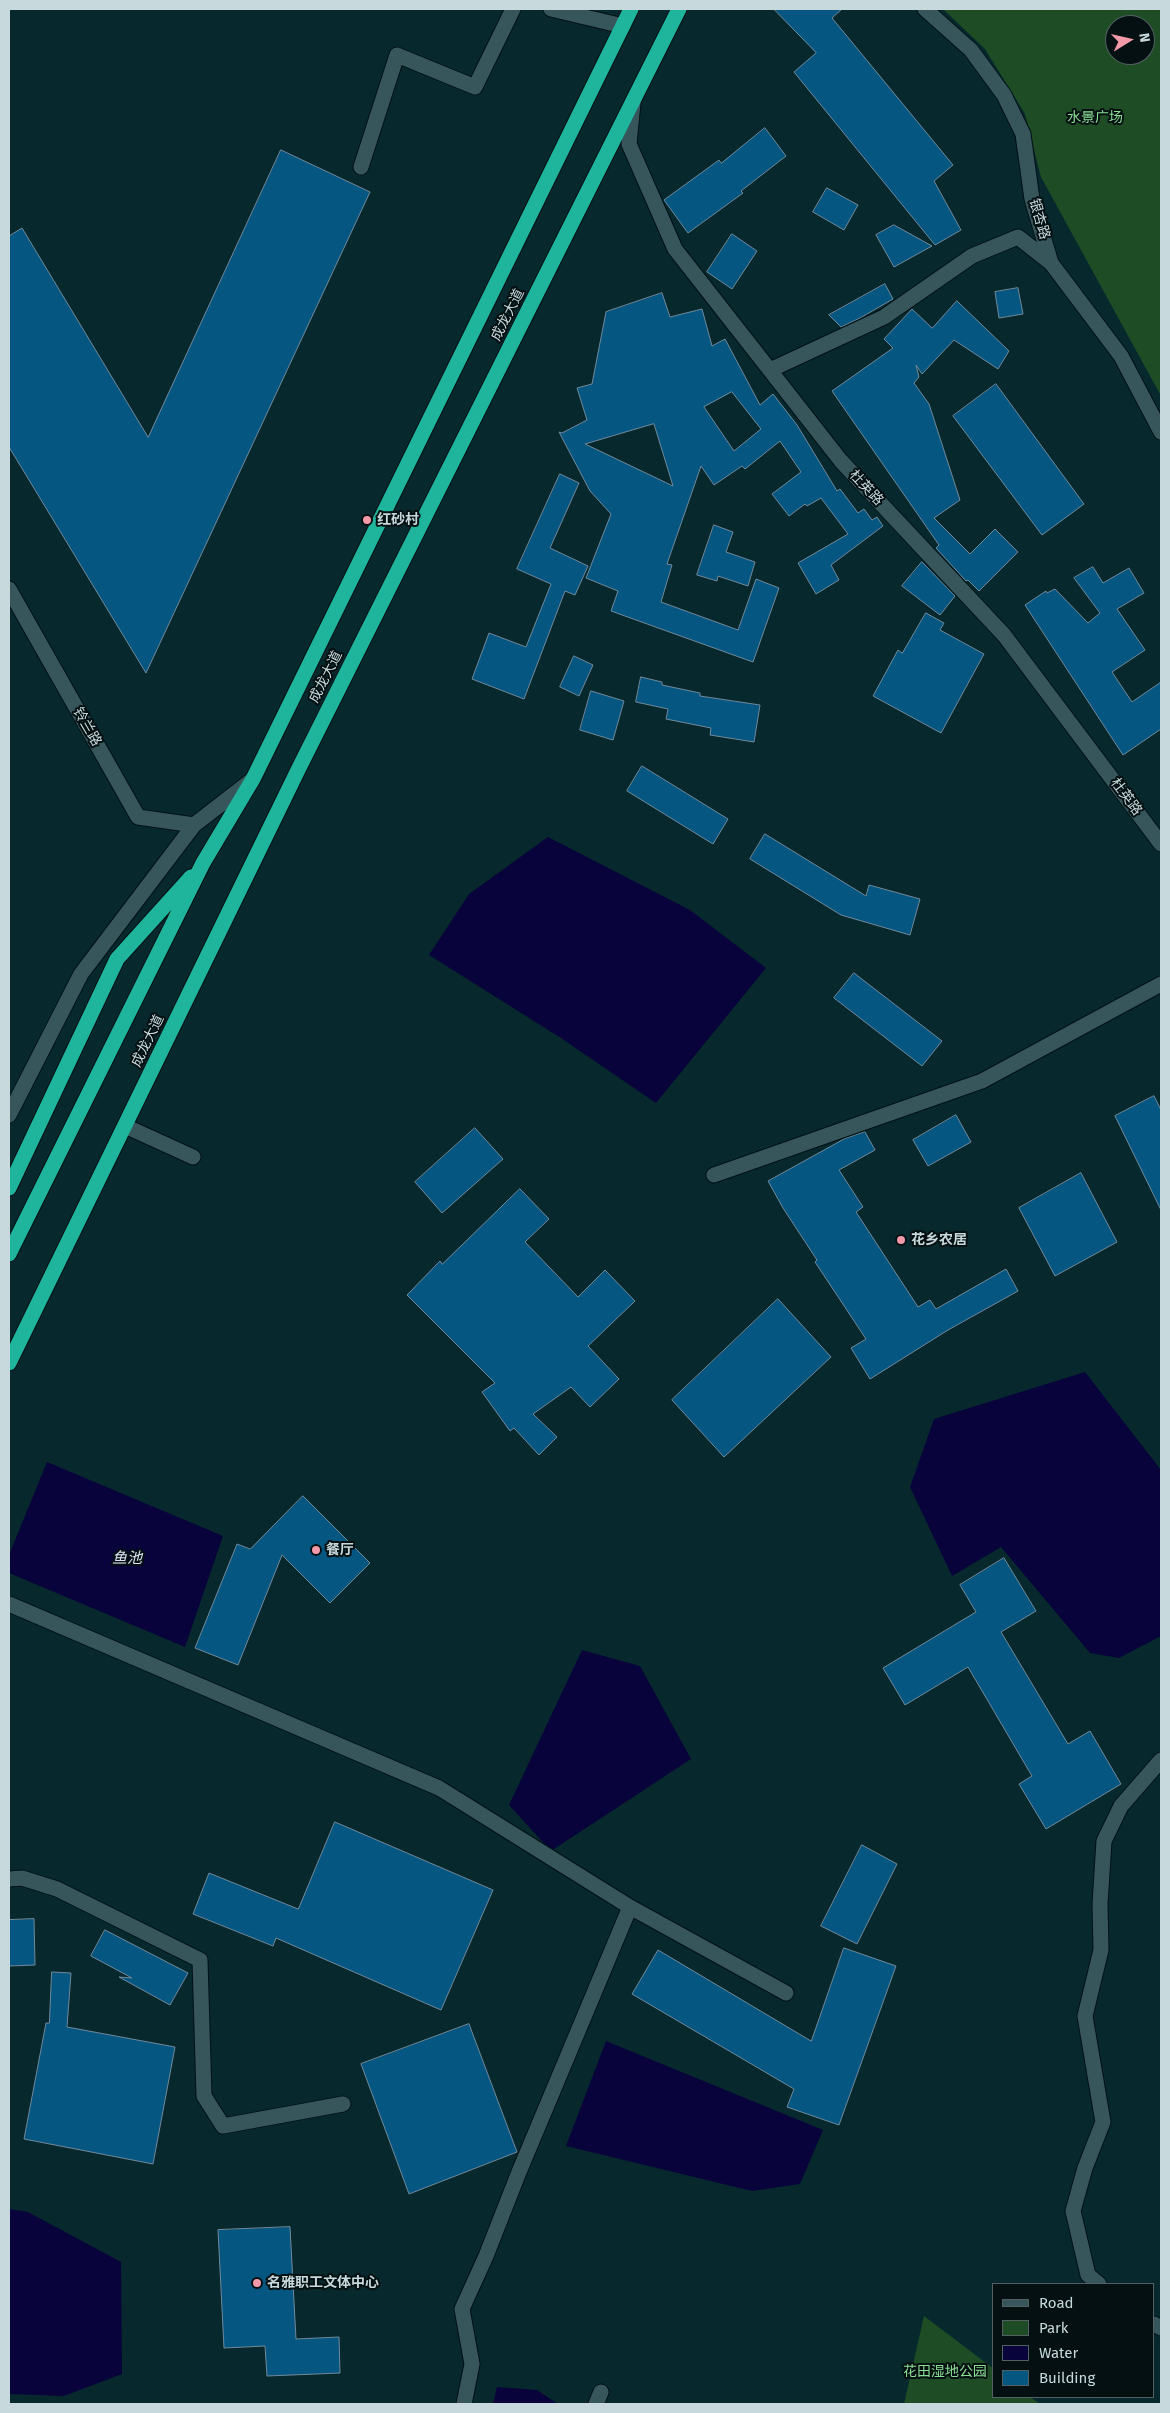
<!DOCTYPE html>
<html>
<head>
<meta charset="utf-8">
<style>
	body { margin:0 }
	#map { position:relative; width:1170px; height:2413px; overflow:hidden; background:#07292e; font-family:"Fira Sans",sans-serif }
	canvas { display:block }
	.frame { position:absolute; inset:0; border:10px solid #c7d9dc; pointer-events:none }
	.legend { position:absolute; left:992px; top:2283px; width:162px; height:115px; box-sizing:border-box; background:#041012; border:1px solid #526063; margin:0; padding:6px 9px; list-style:none; font-size:15px; color:#c7d9dc }
	.legend li { display:flex; align-items:center; gap:10px; height:25px }
	.legend b { width:25px; border:1px solid #526063 }
	.north { position:absolute; left:1105px; top:15px; width:50px; height:50px; box-sizing:border-box; background:#041012; border:1px solid #526063; border-radius:50%; rotate:81deg; font-size:14px; font-weight:700; line-height:20px; text-align:center; color:#c7d9dc }
	.north::after { content:''; display:block; margin:auto; width:18px; height:22px; background:#f39aa9; clip-path:polygon(50% 0,100% 100%,50% 72%,0 100%) }
</style>
</head>
<body>
<div id="map">
<canvas width="1170" height="2413"></canvas>
<div class="frame"></div>
<ul class="legend">
<li><b style="height:6px;background:#36565c"></b>Road</li>
<li><b style="height:14px;background:#1e4c25"></b>Park</li>
<li><b style="height:14px;background:#08033a"></b>Water</li>
<li><b style="height:14px;background:#065682"></b>Building</li>
</ul>
<div class="north">N</div>
</div>
<script>
const ctx = document.querySelector('canvas').getContext('2d');
ctx.lineJoin = 'round';
function fill(path, color) {
  ctx.fillStyle = color;
  ctx.fill(path, 'evenodd');
}
function trace(path, color, width, dash) {
  ctx.strokeStyle = color;
  ctx.lineWidth = width;
  ctx.lineCap = dash ? 'butt' : 'round';
  ctx.setLineDash(dash || []);
  ctx.stroke(path);
}
function drawText(font, color, halo, rows, align = 'center') {
  ctx.font = font + ' "Fira Sans","Noto Sans SC",sans-serif';
  ctx.lineWidth = 4;
  ctx.setLineDash([]);
  ctx.textBaseline = 'middle';
  ctx.strokeStyle = halo;
  ctx.fillStyle = color;
  for (const [text, x, y, turn = 0] of rows) {
    ctx.save();
    ctx.translate(x, y);
    ctx.rotate((+turn || 0) * Math.PI / 180);
    ctx.textAlign = isNaN(turn) ? turn : align;
    if (halo) ctx.strokeText(text, 0, 0);
    ctx.fillText(text, 0, 0);
    ctx.restore();
  }
}
fill(new Path2D(`
	M943,9h218v387l-120,-219 -16,-63 -40,-65zM1115,25h30v30h-30z
	M924,2316l70,53v28h36l10,7h-136z`), '#1e4c25');
fill(new Path2D(`
	M548,837l142,73 76,58 -110,135 -95,-65 -132,-83 40,-61z
	M1085,1372l76,98v166l-42,22 -29,-5 -89,-106 -49,29 -42,-89 24,-68z
	M47,1462l176,74 -38,111 -176,-74v-18z
	M582,1650l58,16 51,93 -140,92 -42,-46z
	M606,2041l217,89 -23,54 -48,7 -186,-45z
	M9,2209l19,3 93,50 1,112 -58,22 -55,-2z
	M497,2387l40,3 21,14h-65z`), '#08033a');
const building = new Path2D(`
	M774,9h68l-10,9 121,147 -19,16 27,49 -26,15 -141,-173 22,-19z
	M765,128l21,28 -45,35 2,2 -55,40 -24,-33 55,-40 2,3z
	M281,150l89,42 -224,481 -137,-226v-211l13,-8 126,209z
	M827,188l31,17 -14,25 -31,-18z
	M894,225l38,21 -38,21 -18,-32z
	M732,234l25,17 -25,38 -25,-17z
	M885,284l8,15 -33,19 -19,9 -12,-12z
	M1018,288l5,26 -24,4 -4,-26z
	M662,293l8,24 32,-8 10,37 13,-7 35,66 13,-11 24,31 40,66 3,-2 18,24 6,-4 8,11 5,-3 6,9 -52,39 8,15 -23,14 -18,-31 50,-29 -27,-36 -14,8 -2,-2 -16,12 -17,-22 29,-22 -21,-31 -35,28 -3,-3 -28,19 -13,-19 -34,98 5,1 -11,37 77,28 18,-51 23,9 -26,74 -142,-51 7,-20 -32,-13 25,-64 -21,-23 -31,-59 3,1 25,-13 -10,-32 15,-4 14,-72zM732,392l29,37 -27,22 -30,-44zM654,424l19,62 -88,-42 27,-8z
	M957,301l52,50 -11,18 -44,-29 -32,34 -6,-9 3,12 -5,6 15,21 31,96 -26,18 36,36 25,-25 23,23 -39,39 -11,-11 -2,1 -30,-33 3,-3 -107,-154 61,-43 -9,-9 28,-30 20,19z
	M996,384l88,120 -42,31 -89,-119z
	M560,474l19,9 -29,65 38,18 -13,29 -10,-4 -41,108 -52,-20 17,-46 37,14 25,-63 -34,-15z
	M714,525l19,7 -7,20 29,10 -7,24 -30,-10 -1,5 -20,-6z
	M922,562l33,34 -15,19 -38,-29z
	M1093,567l10,16 26,-15 15,25 -27,16 28,41 -33,22 20,30 29,-20v47l-38,26 -98,-150 21,-14 1,2 8,-4 33,34 12,-10 -26,-35z
	M926,613l18,10 -4,7 44,24 -43,79 -68,-37 25,-46 4,3z
	M574,656l19,9 -14,31 -19,-9z
	M641,677l21,5v3l38,8v3l60,9 -6,37 -44,-7 1,-7 -45,-9 2,-10 -32,-7z
	M591,691l33,10 -11,39 -33,-10z
	M642,766l86,53 -15,25 -86,-53z
	M765,834l101,62 3,-11 51,14 -10,36 -69,-20 -91,-56z
	M854,973l88,68 -20,25 -88,-68z
	M1154,1096l7,14v100l-46,-94z
	M956,1115l15,27 -43,24 -15,-26z
	M475,1128l28,31 -61,54 -27,-31z
	M865,1132l10,18 -36,20 24,37 -7,5 62,95 12,-7 6,9 70,-40 12,22 -70,39 -78,49 -19,-31 15,-9 -51,-77 2,-2 -34,-52 -15,-27 76,-42z
	M1081,1173l36,69 -62,34 -36,-68z
	M520,1189l29,30 -24,23 53,55 27,-27 30,31 -47,45 31,33 -29,28 -19,-20 -38,27 24,23 -18,18 -25,-27 -4,3 -28,-39 13,-9 -88,-88 33,-34 2,3z
	M778,1299l53,58 -107,100 -52,-57z
	M303,1496l67,67 -40,40 -48,-48 -44,110 -43,-17 42,-104 13,5z
	M1004,1558l32,53 -35,21 67,112 22,-13 31,53 -75,45 -27,-45 13,-8 -64,-109 -63,38 -22,-37 93,-56 -16,-27z
	M335,1822l158,68 -52,120 -165,-72 -3,8 -80,-32 16,-41 89,36z
	M862,1845l35,19 -40,80 -36,-18z
	M34,1919l1,46 -26,1v-46z
	M105,1930l83,43 -18,32 -51,-28 13,1 -41,-22z
	M844,1948l52,18 -57,159 -52,-18 7,-18 -162,-95 26,-44 153,91z
	M52,1972l19,1 -4,54 108,20 -22,117 -129,-25 22,-116h3z
	M469,2024l48,128 -108,42 -48,-130z
	M290,2227l6,112 43,-2 1,36 -73,3 -2,-30 -41,2 -6,-118z`);
fill(building, '#065682');
trace(building, '#71899b', 1);
const street = new Path2D(`
	M551,9l72,17
	M925,9l46,41 33,45 19,39 9,65 19,64 70,93 40,76
	M633,103l-4,41 46,105 166,212 163,174 157,209
	M361,167l36,-112 78,32 38,-78
	M770,370l114,-53 88,-61 46,-19 33,26
	M9,1115l72,-141 113,-149 58,-45
	M125,1126l68,31
	M714,1175l268,-94 179,-97
	M9,1604l430,184 191,119 -111,265 -33,84 -24,53 10,55 -8,40
	M9,1879l13,-1 35,11 143,71 4,136 19,30 120,-22
	M630,1907l156,86
	M1099,2284l-11,-9 -15,-64 12,-43 18,-46 -18,-106 16,-66 -1,-46 4,-63 17,-35 40,-46
	M1154,2324l7,4
	M596,2404l5,-12`);
const secondary = new Path2D(`
	M9,589l129,228 56,8`);
const highway = new Path2D(`
	M9,1188l108,-229 74,-82
	M9,1254l194,-391 50,-84 378,-770
	M9,1363l289,-593 381,-761`);
trace(street, '#001115', 17);
trace(secondary, '#001115', 17);
trace(highway, '#001115', 17);
trace(street, '#36565c', 15);
trace(secondary, '#36565c', 15);
trace(highway, '#1fb49c', 15);
for (const [x, y, r, color] of [
	[367,520,5,"#f39aa9"],
	[901,1240,5,"#f39aa9"],
	[316,1550,5,"#f39aa9"],
	[257,2283,5,"#f39aa9"]
]) {
  const dot = new Path2D();
  dot.arc(x, y, r, 0, 2 * Math.PI);
  ctx.fillStyle = color;
  ctx.fill(dot);
  trace(dot, '#041012', 2);
}
drawText('14px', '#8bdd93', '#041012', [
	["水景广场",1095,118],
	["花田湿地公园",945,2372]
]);
drawText('14px', '#c7d9dc', '#041012', [
	["银杏路",1039,219,74],
	["成龙大道",508,315,-63],
	["杜英路",866,488,47],
	["成龙大道",326,677,-63],
	["铃兰路",87,727,60],
	["杜英路",1126,797,53],
	["成龙大道",148,1041,-64]
]);
drawText('bold 14px', '#c7d9dc', '#041012', [
	["红砂村",377,520],
	["花乡农居",911,1240],
	["餐厅",326,1550],
	["名雅职工文体中心",267,2283]
], 'left');
drawText('italic 15px', '#dce1f4', '#041012', [
	["鱼池",127,1559]
]);
</script>
</body>
</html>
